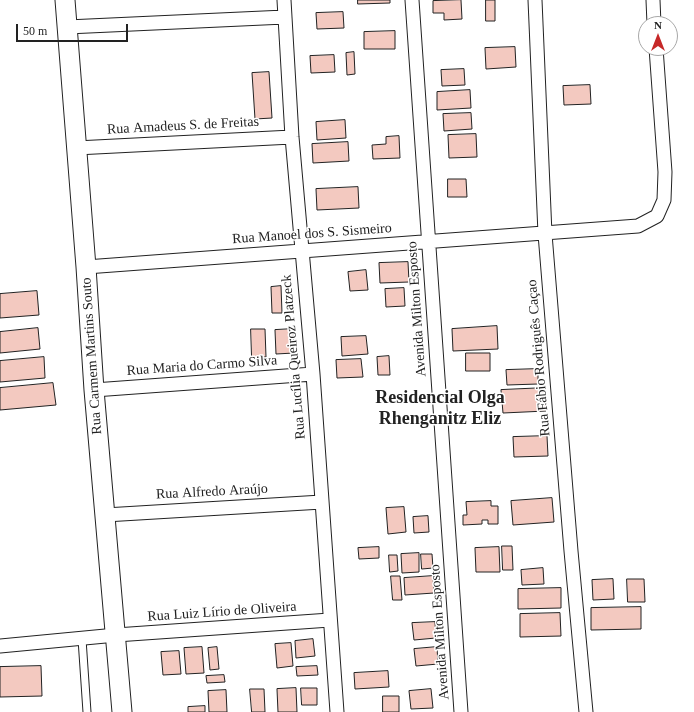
<!DOCTYPE html>
<html>
<head>
<meta charset="utf-8">
<style>
	body { margin:0 }
	#map { position:relative; width:694px; height:712px; overflow:hidden; background:#fff; font-family:"Times New Roman",serif }
	canvas { display:block }
	.north { position:absolute; left:638px; top:16px; width:40px; height:40px; box-sizing:border-box; background:#fff; border:1px solid #a7a7a7; border-radius:50%; rotate:0deg; font-size:11px; font-weight:700; line-height:16px; text-align:center; color:#222 }
	.north::after { content:''; display:block; margin:auto; width:14px; height:18px; background:#c62828; clip-path:polygon(50% 0,100% 100%,50% 72%,0 100%) }
	.scale { position:absolute; left:16px; top:24px; width:112px; height:18px; box-sizing:border-box; border:2px solid #222; border-top:0; padding-left:5px; font-size:12px; line-height:14px; white-space:nowrap; color:#222; -webkit-text-stroke:3px #fff; paint-order:stroke }
</style>
</head>
<body>
<div id="map">
<canvas width="694" height="712"></canvas>
<div class="north">N</div>
<div class="scale">50 m</div>
</div>
<script>
const ctx = document.querySelector('canvas').getContext('2d');
ctx.lineJoin = 'round';
function fill(path, color) {
  ctx.fillStyle = color;
  ctx.fill(path, 'evenodd');
}
function trace(path, color, width, dash) {
  ctx.strokeStyle = color;
  ctx.lineWidth = width;
  ctx.lineCap = dash ? 'butt' : 'round';
  ctx.setLineDash(dash || []);
  ctx.stroke(path);
}
function drawText(font, color, halo, rows, align = 'center') {
  ctx.font = font + ' "Times New Roman",serif';
  ctx.lineWidth = 3;
  ctx.setLineDash([]);
  ctx.textBaseline = 'middle';
  ctx.strokeStyle = halo;
  ctx.fillStyle = color;
  for (const [text, x, y, turn = 0] of rows) {
    ctx.save();
    ctx.translate(x, y);
    ctx.rotate((+turn || 0) * Math.PI / 180);
    ctx.textAlign = isNaN(turn) ? turn : align;
    if (halo) ctx.strokeText(text, 0, 0);
    ctx.fillText(text, 0, 0);
    ctx.restore();
  }
}
const building = new Path2D(`
	M358,0h32v3l-32,1z
	M461,0l1,19 -18,1v-7h-11v-12z
	M486,0h9v21h-9z
	M343,12l1,16 -27,1 -1,-16z
	M395,31v18h-31v-17z
	M515,47l1,20 -30,2 -1,-21z
	M354,52l1,22 -8,1 -1,-22z
	M334,55l1,17 -24,1 -1,-17z
	M464,69l1,16 -23,1 -1,-16z
	M269,72l3,46 -17,1 -3,-46z
	M590,85l1,19 -27,1 -1,-19z
	M470,90l1,18 -34,2v-18z
	M471,113l1,16 -28,2 -1,-17z
	M345,120l1,18 -29,2 -1,-18z
	M476,134l1,23 -28,1 -1,-23z
	M399,136l1,22 -27,1 -1,-14 14,-1v-7z
	M348,142l1,19 -36,2 -1,-19z
	M448,179h18l1,18h-19z
	M358,187l1,21 -42,2 -1,-21z
	M408,262l1,20 -29,1 -1,-20z
	M366,270l2,20 -18,1 -2,-19z
	M281,286l1,27h-10l-1,-26z
	M404,288l1,18 -19,1 -1,-18z
	M37,291l2,24 -39,3v-24z
	M497,326l1,23 -45,2 -1,-22z
	M38,328l2,21 -40,4v-21z
	M251,329h14l1,28 -14,1z
	M293,329l1,24 -18,1 -1,-24z
	M366,336l2,18 -26,2 -1,-19z
	M466,353h24v18h-24z
	M389,356l1,19h-12l-1,-18z
	M44,357l1,21 -45,4v-21z
	M361,359l2,18 -26,1 -1,-18z
	M538,369v15l-31,1 -1,-15z
	M53,383l3,22 -56,5v-22z
	M545,388l1,23 -43,2 -2,-23z
	M547,436l1,20 -34,1 -1,-20z
	M552,498l2,24 -41,3 -2,-24z
	M491,501v5h7v18h-10v-4h-6v4l-19,1v-10h4l-1,-13z
	M404,507l2,25 -18,2 -2,-26z
	M428,516l1,16 -15,1 -1,-16z
	M502,546h10l1,24h-10z
	M379,547v11l-20,1 -1,-11z
	M499,547l1,25h-24l-1,-24z
	M419,553v19l-17,1 -1,-19z
	M421,554h11l1,14 -11,1z
	M389,555h8l1,16 -8,1z
	M543,568l1,16 -22,1 -1,-15z
	M391,576h9l2,24h-9z
	M433,576l1,17 -29,2 -1,-17z
	M613,579l1,20 -21,1 -1,-20z
	M627,579h17l1,23h-17z
	M561,588v20l-43,1v-20z
	M641,607v22l-50,1v-22z
	M560,613l1,23 -41,1v-23z
	M435,622l1,16 -22,2 -2,-17z
	M313,639l2,17 -19,2 -1,-17z
	M291,643l2,23 -16,2 -2,-24z
	M202,647l2,26 -18,1 -2,-26z
	M217,647l2,22 -9,1 -2,-22z
	M437,647l1,17 -22,2 -2,-17z
	M179,651l2,23 -18,1 -2,-23z
	M41,666l1,30 -42,1v-30z
	M317,666l1,9 -21,1 -1,-9z
	M388,671l1,16 -34,2 -1,-16z
	M224,675l1,7 -18,1 -1,-7z
	M296,688l1,24h-19l-1,-23z
	M301,688h16v17h-15z
	M250,689h14l1,23h-13z
	M431,689l2,19 -22,1 -2,-18z
	M226,690l1,22h-18l-1,-21z
	M383,696h16v16h-16z
	M205,706v6h-17v-5z`);
fill(building, '#f3c9c0');
trace(building, '#222', 1);
const lane = new Path2D(`
	M82,639l5,73`);
const street = new Path2D(`
	M284,0l8,137 21,237 24,338
	M412,0l49,712
	M535,0l10,234 26,317 15,161
	M653,0l1,24
	M67,27l218,-10
	M76,148l216,-11
	M86,267l552,-41 19,-10 7,-16 1,-28 -9,-124
	M94,390l219,-16
	M105,515l217,-13
	M0,646l116,-11 214,-15`);
const secondary = new Path2D(`
	M65,0l21,267 8,123 28,322`);
trace(lane, '#222', 9);
trace(street, '#222', 15);
trace(secondary, '#222', 21);
trace(lane, '#fff', 7);
trace(street, '#fff', 13);
trace(secondary, '#fff', 19);
drawText('14px', '#222', '#fff', [
	["Rua Amadeus S. de Freitas",183,126,-3],
	["Rua Manoel dos S. Sismeiro",312,234,-4],
	["Avenida Milton Esposto",417,309,-94],
	["Rua Carmem Martins Souto",92,356,-94],
	["Rua Lucília Queiroz Platzeck",294,357,-95],
	["Rua Fábio Rodriguês Caçao",539,358,-95],
	["Rua Maria do Carmo Silva",202,366,-4],
	["Rua Alfredo Araújo",212,492,-3],
	["Rua Luiz Lírio de Oliveira",222,612,-4],
	["Avenida Milton Esposto",440,632,-94]
]);
drawText('bold 18px', '#222', '#fff', [
	["Residencial Olga",440,398],
	["Rhenganitz Eliz",440,419]
]);
</script>
</body>
</html>
